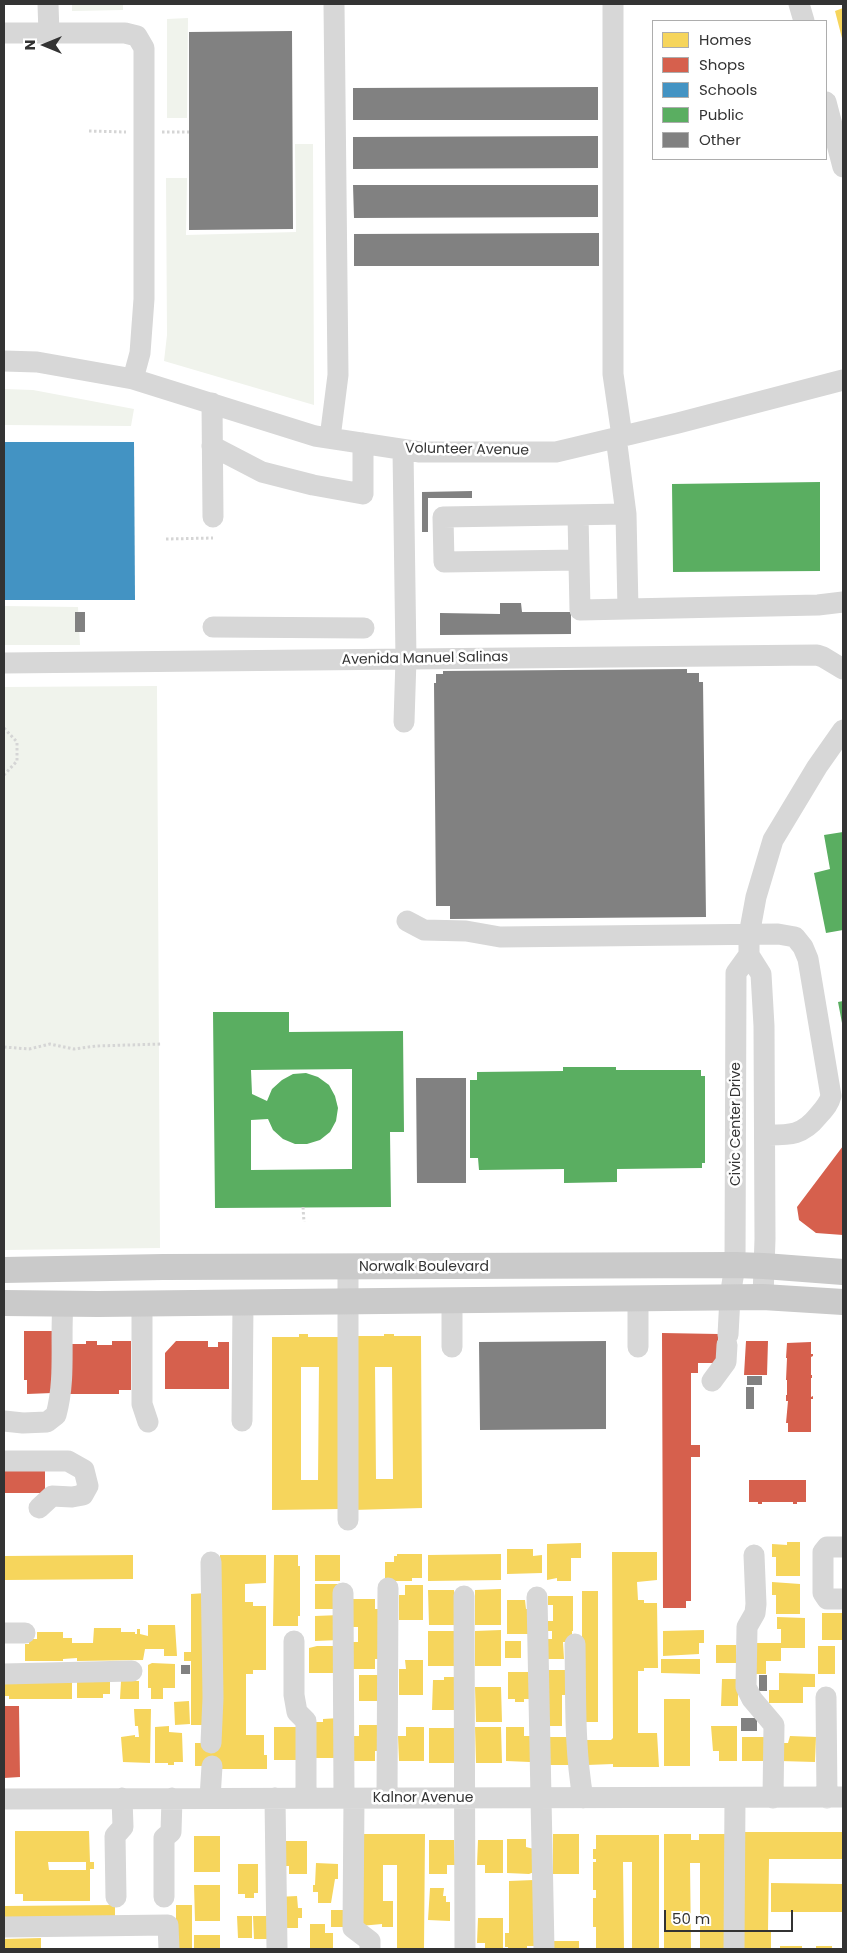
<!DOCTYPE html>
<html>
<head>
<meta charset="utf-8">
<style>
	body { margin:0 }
	#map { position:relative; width:847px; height:1953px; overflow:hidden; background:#fff; font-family:Poppins,sans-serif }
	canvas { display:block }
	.frame { position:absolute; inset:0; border:5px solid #333; pointer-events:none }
	.legend { position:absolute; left:652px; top:20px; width:175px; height:140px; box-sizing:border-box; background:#fff; border:1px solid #adadad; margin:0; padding:6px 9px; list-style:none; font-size:15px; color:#333 }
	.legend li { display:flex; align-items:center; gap:10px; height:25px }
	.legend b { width:25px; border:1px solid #adadad }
	.north { position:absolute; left:20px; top:20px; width:50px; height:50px; -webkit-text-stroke:4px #fff; paint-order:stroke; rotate:270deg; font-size:14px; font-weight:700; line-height:20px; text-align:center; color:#333 }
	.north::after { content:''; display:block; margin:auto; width:18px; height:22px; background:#333; clip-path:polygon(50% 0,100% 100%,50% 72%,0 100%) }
	.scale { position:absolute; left:664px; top:1910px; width:129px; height:22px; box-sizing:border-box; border:2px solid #333; border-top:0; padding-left:6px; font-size:15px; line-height:18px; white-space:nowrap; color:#333; -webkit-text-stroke:4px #fff; paint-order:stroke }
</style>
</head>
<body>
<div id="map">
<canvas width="847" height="1953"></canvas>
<div class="frame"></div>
<ul class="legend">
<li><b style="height:14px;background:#f6d55c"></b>Homes</li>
<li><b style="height:14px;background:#d6604d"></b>Shops</li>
<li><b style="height:14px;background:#4393c3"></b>Schools</li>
<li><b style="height:14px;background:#5aae61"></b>Public</li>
<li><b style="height:14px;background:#818181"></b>Other</li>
</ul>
<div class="north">N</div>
<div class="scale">50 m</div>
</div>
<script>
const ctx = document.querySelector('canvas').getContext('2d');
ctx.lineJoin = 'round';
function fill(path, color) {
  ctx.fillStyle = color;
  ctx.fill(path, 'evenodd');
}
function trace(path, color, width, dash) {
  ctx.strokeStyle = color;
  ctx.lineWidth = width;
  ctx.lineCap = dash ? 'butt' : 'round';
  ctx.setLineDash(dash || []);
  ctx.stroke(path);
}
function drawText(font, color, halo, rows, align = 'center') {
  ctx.font = font + ' Poppins,sans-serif';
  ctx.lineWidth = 5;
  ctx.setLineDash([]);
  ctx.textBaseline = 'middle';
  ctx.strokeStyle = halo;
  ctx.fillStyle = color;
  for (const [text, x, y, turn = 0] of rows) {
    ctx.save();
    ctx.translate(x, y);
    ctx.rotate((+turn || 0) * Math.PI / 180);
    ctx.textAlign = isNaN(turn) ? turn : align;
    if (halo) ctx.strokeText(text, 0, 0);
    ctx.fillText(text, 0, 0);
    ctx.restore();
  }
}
fill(new Path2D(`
	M72,4h51v6l-51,1z
	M188,18l-1,100h-20v-99z
	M295,144h18l1,261 -150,-44 3,-26 -1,-157h21l-1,57 110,-3z
	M4,389l29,1 101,19 -3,17 -127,-1z
	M4,606l74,1 2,38h-76z
	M157,686l3,562 -156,2v-563z`), '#f0f3ec');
fill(new Path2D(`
	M843,8v34l-8,-31z
	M299,1334h9v3h32v172l-68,1v-173h27zM301,1367h18l-1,113h-17z
	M384,1334h10v2h27l1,172 -69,2 -1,-174h32zM375,1367h17l1,112h-17z
	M787,1542h13v34h-24v-19h-4v-13l15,1z
	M581,1543v15h-10v23h-14v-3l-10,2v-36z
	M507,1549h26v7l9,-1v18l-35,1z
	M612,1552h45v28l-20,2 1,18h6v3h13l1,65h-14v3h-6v62h19l2,34h-46v-3l-26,1 -1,-25h25l2,-2z
	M397,1554h25v24h-10v3h-27v-19h9v-6h3z
	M501,1554v26l-73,1v-26z
	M133,1555v24l-129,1v-24z
	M220,1555h46v28l-21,1v18h8v4h13v64h-13v4h-7v61h18v20h3v14h-46v-3h-26v-23h24l2,-3z
	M274,1555h24v11h2v50h-2v10h-25z
	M315,1555h25v26h-25z
	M772,1582l28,2v30h-24v-19h-4z
	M315,1584h25l-1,25h-24z
	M405,1585h18v35h-24v-25h6z
	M501,1589v36h-26v-35z
	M428,1590h26v35h-25z
	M582,1591h16v131h-16z
	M206,1593l1,132h-16v-64h-7v-9h7v-58z
	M548,1596h25v35h-1v11h-9l1,17h-17v-20h5v-8h-5v-10h6v-16h-5z
	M350,1599h25v10h3v50h-3v10h-25l3,-27h5v-15h-5z
	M507,1600h18l1,9h5v25h-24z
	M822,1613h21v27h-21z
	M340,1615l-1,25 -24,1v-25z
	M777,1617l28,1v30h-24v13h-15v13h-14v-31h29v-14h-4z
	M148,1625h27l2,31h-13v-7h-19l-2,11 -66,1v-3l-14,1v2h-38v-17h4v-5h8v-7h26v6h9v5h21l1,-15h27v4h14v2h2v-5h3v5l8,2z
	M501,1630v36h-26v-35z
	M704,1630v13h-5v11l-36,2v-25z
	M428,1631h26v35h-26z
	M505,1641h16v17h-16z
	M716,1645h20v18h-20z
	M317,1646h23v27h-31v-25z
	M818,1646h17v28h-17z
	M661,1659h39v15l-39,-1z
	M405,1660h18v35h-24v-26h7z
	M152,1663l23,1v24h-12v11h-12v-11h-3v-23z
	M545,1670h25l1,25h-9v31h-18z
	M508,1672h22v27h-6v3h-9v-3h-7z
	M779,1673l36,1v13h-12v16h-34v-13h10z
	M4,1674l68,3v22h-63v-3h-5z
	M110,1675v19h-7v4h-26v-22z
	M359,1675h22v26h-22z
	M444,1677h17l-6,33h-23l1,-30h11z
	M722,1679h16v27h-17z
	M121,1681h18v18h-19z
	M475,1687h26l1,35h-26z
	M664,1699h26v67h-26z
	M189,1701l1,23 -15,1 -1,-23z
	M134,1709h17l-1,54 -27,-1 -2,-25 14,-2v2h4l-1,-11h-3z
	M339,1718v40h-27l-1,-36h12v-3z
	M359,1725h19v26h-3v10h-24l-1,-25h9z
	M169,1726v6l13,1 1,29h-9v3h-6v-2h-13v-36z
	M711,1726h26v35h-18v-10h-6z
	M274,1727h28v33h-28z
	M406,1727h18v34h-25l-1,-25h8z
	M475,1727h26l1,36h-26z
	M506,1727h18v9h7l-1,26 -24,-1z
	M429,1728h26v35h-26z
	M790,1736l26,1 -1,25 -35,-1 1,-18h7z
	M546,1737h25l-1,28h-23z
	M742,1737h25v24h-25z
	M15,1831h74l1,31h4v7h-4v32h-67v-7h-8zM48,1862h38v8h-37z
	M741,1832h102v27h-74l-1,71h3v19h-29z
	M360,1834h65l-1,115h-27v-84h-14v36h10v26h-11v-3l-22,2z
	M553,1834h26v40h-26z
	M664,1834h27v6h8v-6h28v115h-27v-86h-10l1,86h-27z
	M596,1835h63v114h-27v-87h-9l1,87h-28v-22h-3v-29h3v-8h-3v-28h3v-3h-3v-10h3z
	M194,1836h26v36h-26z
	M507,1839h19v8l8,2v23l-5,2 -22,-1z
	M429,1840h25l1,25h-8v9h-18z
	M478,1840h25v33h-18v-8h-8z
	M281,1841h26v33h-18v-8h-7z
	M316,1863l22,1v15h-3l-4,24h-13v-11h-5v-7h2z
	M238,1864h20v29h-4v5h-9v-4h-7z
	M534,1880l1,66h-8v3h-19v-2h-3v-14h4v-52z
	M771,1883l72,1v28h-72z
	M194,1885h26v36h-25z
	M430,1888h14l-1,8h3v6h4v19l-22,-1z
	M297,1896l1,12h4v10h-4v10h-20l-1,-31z
	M115,1905v16l-111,1v-16z
	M176,1905h16v44h-16z
	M331,1910h17v17h-17z
	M237,1916h15v22h-14z
	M253,1916h17l-1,23h-15z
	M478,1918h25v31h-18v-6h-8z
	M310,1924h15v9h8v16l-23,-1z
	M194,1935h26v14h-26z
	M41,1938v11h-37v-10z
	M553,1941h26v8h-26z
	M780,1946h22v3h-22z
	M816,1946h16v3h-16z`), '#f6d55c');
fill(new Path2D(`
	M843,1146v89l-27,-2 -17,-13 -2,-13z
	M24,1331h32l-4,62 -25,1v-14h-3z
	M662,1333l56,1v29h-20v10h-7v72h9v12h-9v144h-5v7h-23z
	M86,1341h11v4h15v-4h19v49h-12v4h-52l3,-50h16z
	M176,1341h32v6h10v-5h11v47h-64v-36z
	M746,1341h22l-1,34h-23z
	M811,1342v12h2v2l-2,1v18h1v3h-1v19l2,-1v3h-2v33h-23v-9h-2l2,-22h-2v-6h1v-15h-1l1,-22h-1l1,-15z
	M4,1465h41v28h-41z
	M749,1480h57v22h-9v2h-4v-2h-31v2h-4v-2h-9z
	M4,1706h15l1,71 -16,1z`), '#d6604d');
fill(new Path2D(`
	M4,442h130l1,158h-131z`), '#4393c3');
fill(new Path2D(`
	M820,482v89l-147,1 -1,-88z
	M843,832v98l-17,3 -12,-60 16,-4 -6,-34z
	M843,1001v22h-1l-4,-21z
	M213,1012h76v20l114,-1 1,101h-14l1,75 -176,1zM352,1069v100l-101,1v-50l17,-1 5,11 10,9 12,5h12l13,-4 10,-8 6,-11 2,-13 -3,-12 -6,-11 -11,-8 -12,-4 -13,1 -11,6 -10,9 -5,12 -15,-7 -1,-24z
	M563,1067h53v3h85v6h4v87h-3v5l-85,1v13l-53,1v-14l-85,1 -1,-12h-8v-78h7v-8l86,-1z`), '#5aae61');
fill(new Path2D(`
	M292,31l1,198 -104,1v-198z
	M598,87v33h-245v-32z
	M598,136v32l-245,1v-32z
	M353,185h245v32l-244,1z
	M599,233v33h-245v-32z
	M472,491v7h-44v34h-6v-40z
	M500,603h21l1,9h49v22l-131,1v-22l60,1z
	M75,612h10v20h-10z
	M687,669v4h12v9h4l3,235 -256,2v-13h-14l-2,-223h2v-9h7v-3z
	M416,1078h50v105h-49z
	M606,1341v88l-126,1 -1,-88z
	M747,1376h15v9h-15z
	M746,1387h8v22h-8z
	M181,1665h9v9h-9z
	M759,1675h8v16h-8z
	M741,1718h16v13h-16z`), '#818181');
trace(new Path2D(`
	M89,131l37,1
	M162,132h27
	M166,539l47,-1
	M4,728l13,14v19l-13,14
	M4,1047l25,2 21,-5 24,5 22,-3 66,-2
	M303,1207l1,15`), '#d5d5d5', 3, [2.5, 2.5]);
trace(new Path2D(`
	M48,4l1,30
	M613,4v370l9,62
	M799,4l5,17
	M4,33h121l12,3 7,12v251l-4,54 -7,26
	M826,102l17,65
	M4,361l33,1 96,17 182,57 105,16h136l122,-29 165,-43
	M212,403l1,114
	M330,438l8,-63 -4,-371
	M212,446l50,26 51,13 50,9v-51
	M403,450l3,209 -2,63
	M626,514l2,95
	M578,515l2,95 238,-5 25,-3
	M578,560l-134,2 -1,-45 183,-3 -10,-77
	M213,627l151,1
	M4,663l813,-8 6,2 20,12
	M407,921l17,9 42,1 34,6 278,-3 17,3 8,10 5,12 23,137c-2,8 -7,13 -13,20 -16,20 -29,19 -53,19
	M348,1266v254
	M763,1297l2,-58 -1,-213 -3,-52 -12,-19v-20l7,-38 17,-57 44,-73 26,-37
	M638,1298v49
	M452,1300v47
	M142,1303v101l6,18
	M728,1335l2,-38 5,-32 1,-292 13,-18
	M712,1381l14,-19 1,-17
	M4,1421l19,2 24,-1 9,-7c10,-36 4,-75 7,-111
	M242,1421l1,-119
	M4,1461h64l16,9 4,16 -5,9 -11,2 -20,-1 -13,12
	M843,1547h-16l-4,5v41l4,6h16
	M754,1555l2,49 -1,9 -8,14 -1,60 6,12 22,26 -1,73
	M343,1593l1,205
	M464,1596l1,353
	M537,1597l7,352
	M4,1633h21
	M294,1641v54l3,17 9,9v77
	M575,1644c1,51 -1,103 8,154
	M4,1674l128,-3
	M826,1697l1,101
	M211,1743l2,-45 -2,-136
	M210,1798l2,-32
	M275,1798l2,151
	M354,1798l-1,130 17,13v8
	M387,1798l1,-210
	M4,1799l839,-2
	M116,1897l-1,-61 8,-9 -1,-29
	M164,1897v-59l7,-6 1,-34
	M4,1927l164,-2 1,24
	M734,1949l1,-151`), '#d7d7d7', 21);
trace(new Path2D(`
	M4,1270l159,-3 572,-2 29,1 79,6
	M4,1303l94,1 665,-7 80,5`), '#cacaca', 26);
drawText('14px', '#333', '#fff', [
	["Volunteer Avenue",467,450,1],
	["Avenida Manuel Salinas",425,659,-1],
	["Civic Center Drive",736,1124,-90],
	["Norwalk Boulevard",424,1267],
	["Kalnor Avenue",423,1798]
]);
</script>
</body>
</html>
